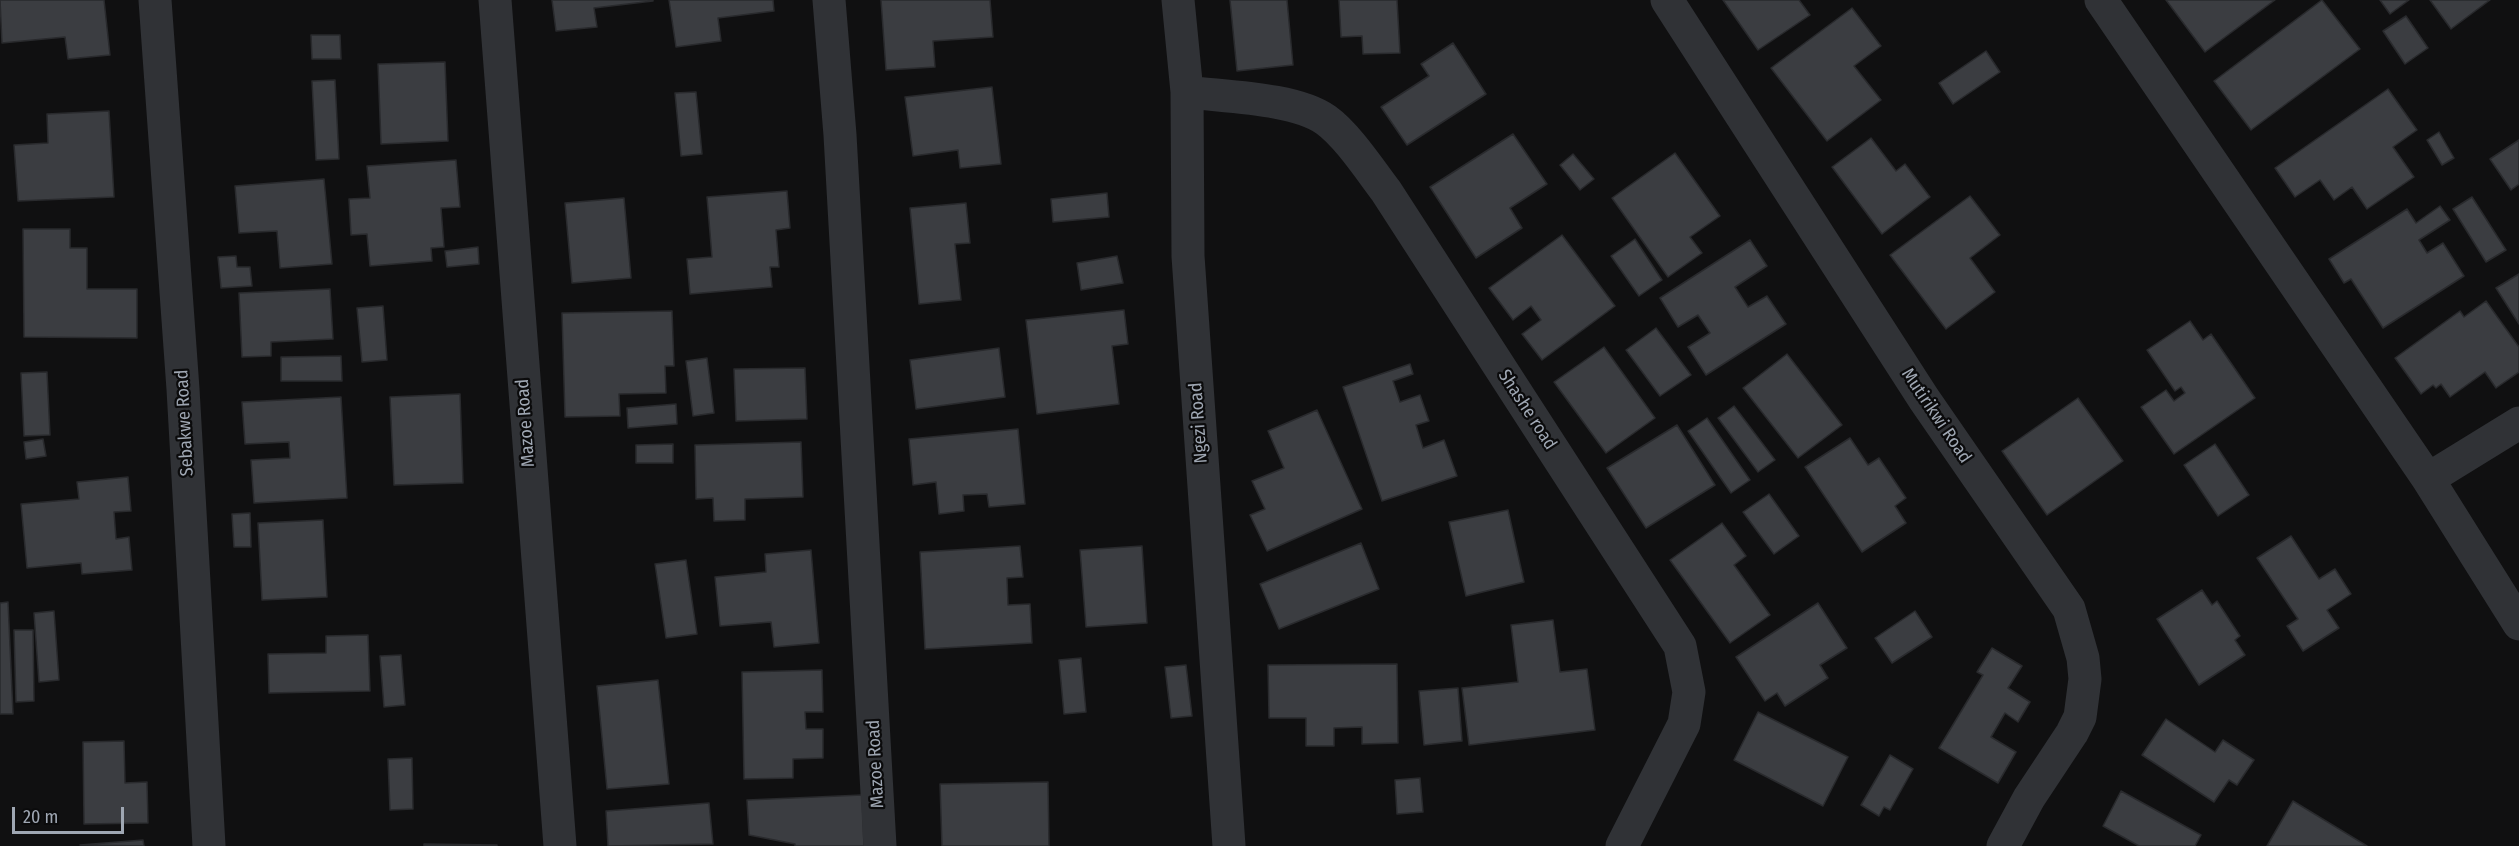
<!DOCTYPE html>
<html>
<head>
<meta charset="utf-8">
<style>
	body { margin:0 }
	#map { position:relative; width:2519px; height:846px; overflow:hidden; background:#101011; font-family:"Fira Sans Condensed",sans-serif }
	canvas { display:block }
	.scale { position:absolute; left:12px; top:807px; width:112px; height:27px; box-sizing:border-box; border:3px solid #9fa7b3; border-top:0; padding-left:8px; font-size:18px; line-height:21px; white-space:nowrap; color:#9fa7b3; -webkit-text-stroke:4px #0b0b0c; paint-order:stroke }
</style>
</head>
<body>
<div id="map">
<canvas width="2519" height="846"></canvas>
<div class="scale">20 m</div>
</div>
<script>
const ctx = document.querySelector('canvas').getContext('2d');
ctx.lineJoin = 'round';
function fill(path, color) {
  ctx.fillStyle = color;
  ctx.fill(path, 'evenodd');
}
function trace(path, color, width, dash) {
  ctx.strokeStyle = color;
  ctx.lineWidth = width;
  ctx.lineCap = dash ? 'butt' : 'round';
  ctx.setLineDash(dash || []);
  ctx.stroke(path);
}
function drawText(font, color, halo, rows, align = 'center') {
  ctx.font = font + ' "Fira Sans Condensed",sans-serif';
  ctx.lineWidth = 4.5;
  ctx.setLineDash([]);
  ctx.textBaseline = 'middle';
  ctx.strokeStyle = halo;
  ctx.fillStyle = color;
  for (const [text, x, y, turn = 0] of rows) {
    ctx.save();
    ctx.translate(x, y);
    ctx.rotate((+turn || 0) * Math.PI / 180);
    ctx.textAlign = isNaN(turn) ? turn : align;
    if (halo) ctx.strokeText(text, 0, 0);
    ctx.fillText(text, 0, 0);
    ctx.restore();
  }
}
const building = new Path2D(`
	M0,0h104l6,55 -42,4 -3,-22 -63,6z
	M552,0h101v1l-59,7 3,19 -41,4z
	M669,0h104l1,11 -56,7 3,23 -45,6z
	M881,0h109l3,37 -60,4 2,26 -49,3z
	M1230,0h57l6,65 -56,6z
	M1339,0h58l3,53 -37,1 -1,-18 -21,1z
	M1723,0h76l11,15 -52,35z
	M2166,0h109l-70,52z
	M2322,0l38,49 -109,81 -37,-49z
	M2380,0h29l-19,14z
	M2430,0h60l-39,29z
	M1852,8l29,38 -27,20 27,34 -54,41 -56,-73z
	M2406,16l22,32 -23,16 -22,-33z
	M311,35h29l1,24h-29z
	M1453,43l33,51 -79,51 -26,-38 48,-31 -8,-12z
	M1986,51l14,21 -47,32 -14,-21z
	M445,62l3,79 -67,3 -3,-80z
	M335,80l4,79 -23,1 -4,-79z
	M992,87l9,77 -41,4 -2,-18 -45,6 -8,-59z
	M2388,89l29,41 -24,17 21,30 -47,32 -15,-22 -18,13 -14,-20 -25,17 -20,-29z
	M696,92l6,62 -21,2 -6,-63z
	M109,111l5,86 -96,4 -4,-56 34,-2 -1,-29z
	M2439,132l15,26 -12,7 -15,-25z
	M1513,134l34,50 -37,24 12,20 -46,30 -46,-71z
	M1871,138l25,33 9,-7 25,33 -48,37 -50,-67z
	M2519,140v44l-8,6 -21,-31z
	M1675,153l45,63 -30,21 12,16 -34,24 -56,-79z
	M1573,154l21,25 -14,11 -20,-25z
	M456,160l4,47 -19,1 3,39 -13,1 1,13 -62,5 -3,-32 -16,1 -2,-36 21,-1 -3,-32z
	M324,179l8,85 -52,4 -3,-37 -38,2 -4,-47z
	M787,191l3,37 -14,2 3,37h-9l2,20 -82,7 -3,-35 25,-2 -5,-60z
	M1107,193l2,24 -56,5 -2,-23z
	M1970,196l30,39 -30,23 25,34 -49,37 -56,-74z
	M2472,197l34,53 -20,12 -33,-53z
	M624,198l7,80 -59,5 -7,-80z
	M966,203l4,40 -15,1 6,56 -42,4 -9,-96z
	M2440,206l10,14 -31,20 8,13 16,-10 21,33 -81,52 -32,-49 -7,4 -15,-24 78,-50 9,14z
	M23,229h47v19h17v41h50v49l-113,-1z
	M1562,235l53,71 -73,54 -20,-26 19,-14 -10,-14 -18,14 -24,-32z
	M1635,239l27,41 -23,16 -28,-40z
	M1750,240l17,26 -32,21 13,20 19,-11 19,28 -80,51 -18,-28 22,-14 -12,-18 -20,12 -18,-29z
	M478,247l1,17 -32,3 -2,-16z
	M236,256l1,11h13l2,19 -31,2 -3,-31z
	M1117,256l6,27 -42,7 -4,-27z
	M2519,274v50l-23,-36z
	M330,289l3,50 -62,3v14l-29,1 -3,-64z
	M2486,301l33,46v25l-23,16 -11,-16 -35,25 -9,-13 -5,4 -3,-3 -12,9 -26,-36 65,-47 4,6z
	M383,306l4,54 -25,2 -5,-54z
	M1124,310l4,34 -16,2 7,58 -82,10 -11,-94z
	M672,311l2,55h-9l1,27 -47,1 1,22 -55,1 -3,-104z
	M2190,321l13,19 8,-6 44,64 -81,56 -33,-47 25,-17 8,11 11,-8 -4,-6 -6,4 -28,-41z
	M1656,328l35,47 -31,21 -34,-46z
	M1604,347l51,71 -49,35 -52,-71z
	M999,348l6,49 -89,12 -6,-49z
	M1787,354l55,71 -44,33 -55,-70z
	M341,356l1,25h-61v-24z
	M707,358l7,55 -21,3 -7,-55z
	M1410,364l3,10 -20,7 7,21 20,-7 9,26 -13,4 7,23 21,-8 13,36 -75,25 -39,-114z
	M805,368l2,51 -71,2 -2,-52z
	M47,372l3,63 -26,1 -3,-63z
	M460,394l3,89 -69,2 -4,-88z
	M341,397l6,101 -93,5 -3,-43 39,-2 -1,-16 -44,2 -3,-42z
	M2078,398l45,63 -76,54 -45,-64z
	M676,404l1,20 -49,4 -1,-20z
	M1734,406l41,54 -17,12 -40,-54z
	M1317,410l45,99 -95,42 -17,-36 15,-6 -13,-28 32,-13 -16,-37z
	M1707,418l43,62 -19,13 -43,-62z
	M1677,425l38,60 -69,43 -39,-60z
	M1018,429l7,75 -36,3 -2,-13 -24,1 1,16 -25,3 -3,-32 -23,3 -4,-46z
	M1850,438l18,27 11,-7 27,40 -11,8 11,17 -44,29 -57,-85z
	M43,439l3,17 -20,3 -2,-17z
	M801,442l2,55 -58,2v21l-31,1 -1,-23 -17,1 -1,-54z
	M673,444v19h-37v-18z
	M2215,444l34,51 -31,21 -34,-51z
	M128,477l3,34 -17,1 2,27 13,-2 3,33 -50,4 -1,-11 -54,5 -6,-64 58,-5 -2,-17z
	M1769,494l30,42 -25,18 -31,-42z
	M1508,510l16,72 -58,14 -17,-74z
	M250,513l1,34h-17l-2,-33z
	M323,520l4,77 -65,3 -4,-77z
	M1722,523l24,33 -12,9 36,50 -40,28 -60,-83z
	M2291,536l28,43 16,-10 16,25 -24,16 12,18 -36,23 -16,-25 11,-7 -41,-61z
	M1361,543l18,46 -100,40 -19,-45z
	M1020,546l3,31 -16,1 1,27 22,-1 2,39 -107,6 -5,-97z
	M1142,546l5,77 -61,4 -6,-77z
	M811,550l8,93 -45,4 -3,-25 -51,4 -5,-49 51,-5 -1,-18z
	M686,560l11,74 -31,4 -11,-74z
	M2202,590l10,15 5,-4 23,35 -5,4 10,15 -46,30 -42,-66z
	M8,602l5,112h-13v-111z
	M1818,603l29,45 -27,17 8,13 -43,28 -8,-13 -12,8 -29,-44z
	M54,611l5,69 -20,2 -5,-69z
	M1915,611l17,26 -40,26 -17,-25z
	M1553,620l7,52 27,-3 8,61 -126,15 -7,-57 56,-6 -7,-57z
	M14,630h19l1,71 -18,1z
	M368,635l2,56 -101,2 -1,-39 58,-1v-17z
	M1992,648l30,18 -14,22 22,14 -12,20 -13,-9 -14,24 25,15 -18,31 -59,-35 44,-73 -6,-3z
	M401,655l4,50 -21,2 -4,-51z
	M1081,658l5,54 -22,2 -5,-54z
	M1397,664l1,79 -36,1v-17l-28,1v18h-28v-28h-37l-1,-53z
	M1186,665l6,51 -21,2 -6,-51z
	M822,670l1,42h-18l1,17h17v29l-30,1v19l-49,1 -2,-107z
	M658,680l11,104 -62,5 -10,-103z
	M1458,688l4,53 -38,4 -5,-54z
	M1758,712l90,45 -25,49 -89,-46z
	M2166,719l49,33 8,-12 31,20 -17,25 -8,-5 -15,22 -72,-47z
	M124,741l1,42 22,-1 1,41 -64,1 -1,-82z
	M1890,755l23,14 -23,41 -6,-3 -5,9 -18,-11z
	M412,758l1,51 -23,1 -2,-51z
	M1420,778l3,34 -26,2 -2,-34z
	M1048,782l1,64h-107l-2,-62z
	M2121,791l80,44 -6,11h-56l-36,-20z
	M862,795l2,51h-69v-2l-46,-9 -2,-35z
	M2293,801l74,45h-100z
	M709,803l4,41 -105,2 -2,-35z
	M143,840l1,6 -64,-1z
	M424,844l73,1v1h-73z`);
fill(building, '#3b3d41');
trace(building, '#292a2d', 1.5);
trace(new Path2D(`
	M155,0l28,389 26,457
	M495,0l65,846
	M829,0l11,135 40,711
	M1178,0l9,92 1,164 41,590
	M1667,0l257,399 145,210 14,49 2,21 -5,38 -8,16 -43,65 -26,48
	M2101,0l327,479 91,145
	M1187,92c39,5 108,6 139,28 21,15 44,50 60,71l294,455 9,46 -5,32 -62,122
	M2428,479l91,-56`), '#303236', 33);
drawText('18px', '#9fa7b3', '#0b0b0c', [
	["Shashe road",1527,410,57],
	["Mutirikwi Road",1936,416,56],
	["Sebakwe Road",185,423,-93],
	["Mazoe Road",526,423,-94],
	["Ngezi Road",1199,423,-94],
	["Mazoe Road",876,764,-93]
]);
</script>
</body>
</html>
